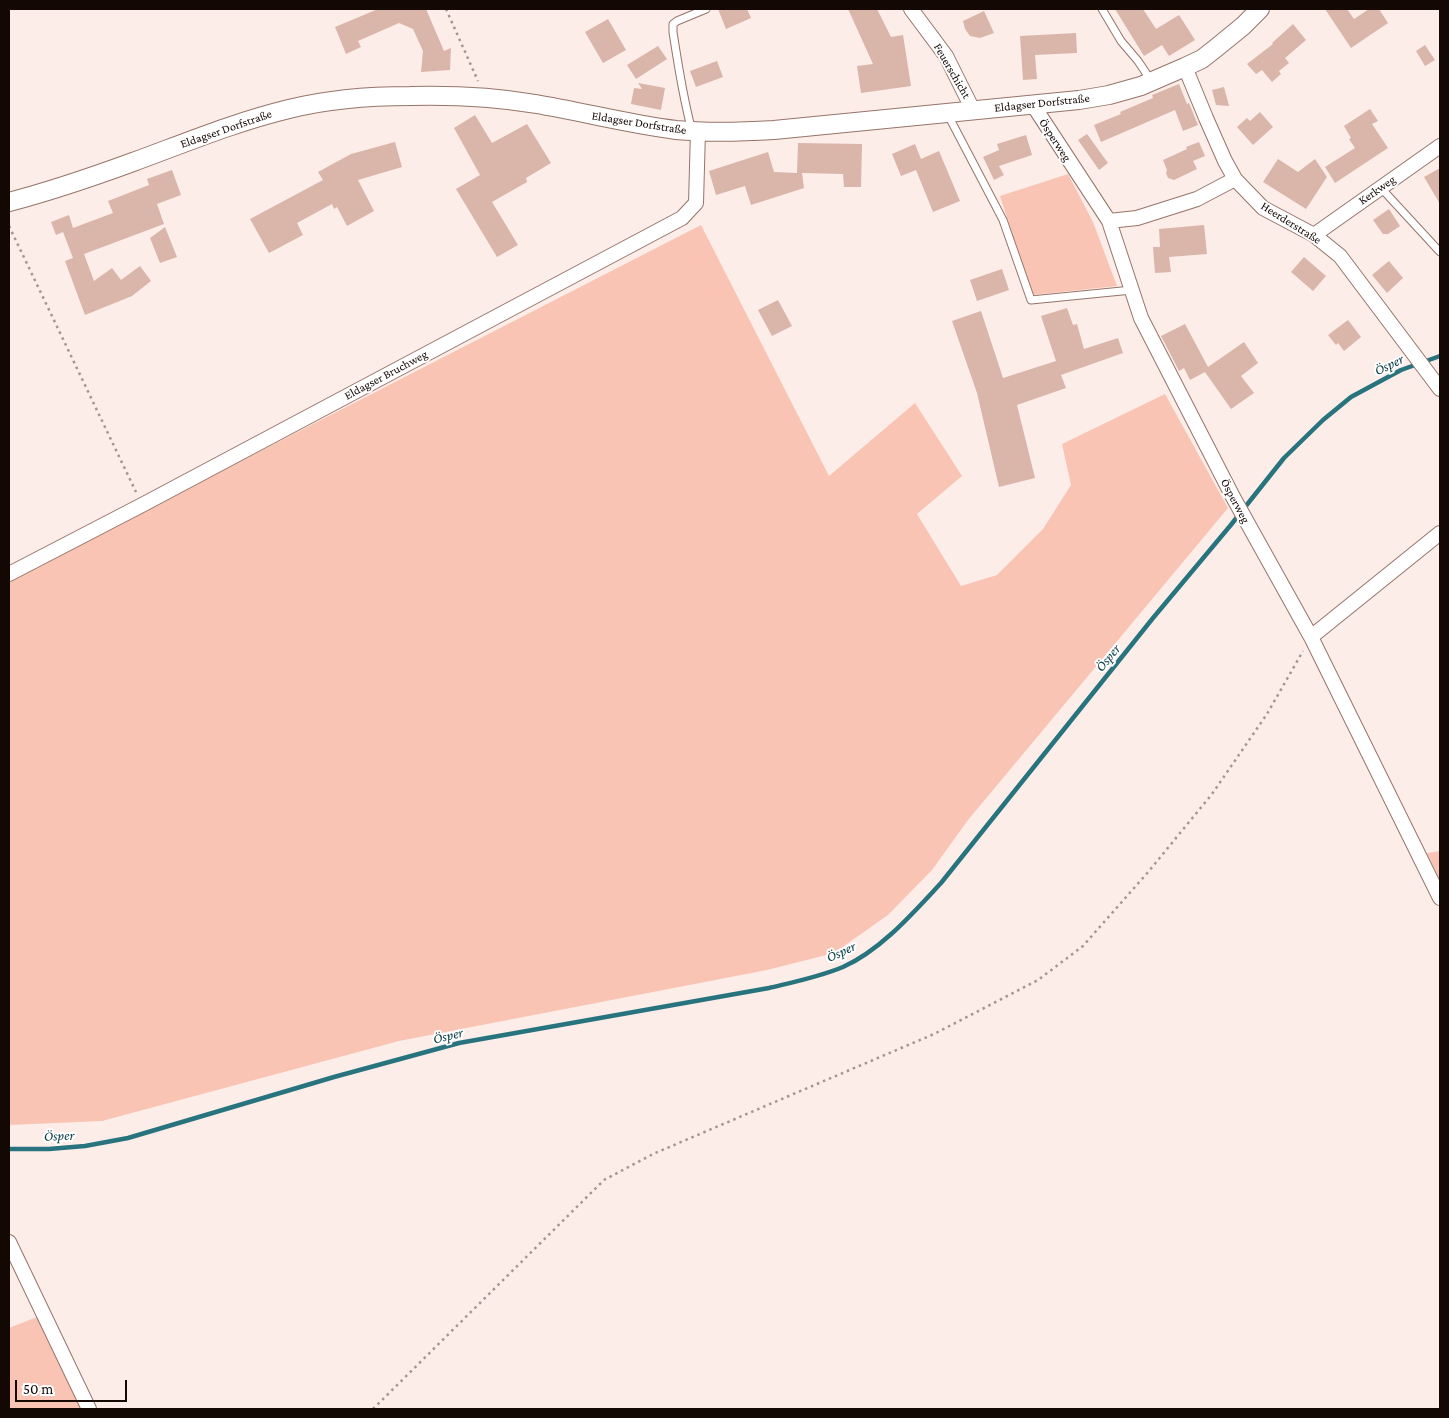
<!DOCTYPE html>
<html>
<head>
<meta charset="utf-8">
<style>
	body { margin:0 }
	#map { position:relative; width:1449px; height:1418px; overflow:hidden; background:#fcede8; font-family:"Crimson Pro",serif }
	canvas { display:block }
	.frame { position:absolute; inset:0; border:10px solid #140805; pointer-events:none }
	.scale { position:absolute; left:15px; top:1380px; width:112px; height:22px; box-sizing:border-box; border:2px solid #140805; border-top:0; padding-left:6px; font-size:15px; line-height:18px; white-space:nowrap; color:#140805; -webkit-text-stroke:4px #fff; paint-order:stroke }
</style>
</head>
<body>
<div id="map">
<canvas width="1449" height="1418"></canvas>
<div class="frame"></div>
<div class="scale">50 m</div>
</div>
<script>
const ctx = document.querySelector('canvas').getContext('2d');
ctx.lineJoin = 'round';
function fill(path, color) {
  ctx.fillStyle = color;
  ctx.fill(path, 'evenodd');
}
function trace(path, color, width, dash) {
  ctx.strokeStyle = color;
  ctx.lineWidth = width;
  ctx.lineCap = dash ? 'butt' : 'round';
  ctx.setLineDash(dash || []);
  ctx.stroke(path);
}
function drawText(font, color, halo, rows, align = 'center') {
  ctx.font = font + ' "Crimson Pro",serif';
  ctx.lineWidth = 4;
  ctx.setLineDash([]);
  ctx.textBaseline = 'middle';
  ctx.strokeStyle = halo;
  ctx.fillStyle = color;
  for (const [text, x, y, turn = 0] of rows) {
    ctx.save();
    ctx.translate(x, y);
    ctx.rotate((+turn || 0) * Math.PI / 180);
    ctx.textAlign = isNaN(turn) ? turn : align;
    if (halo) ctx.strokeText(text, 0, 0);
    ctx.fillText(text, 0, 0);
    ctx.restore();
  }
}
fill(new Path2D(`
	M1068,174l25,48 24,64 -85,9 -32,-99z
	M701,225l128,251 86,-73 47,73 -45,38 44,72 36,-11 46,-46 28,-44 -9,-41 103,-50 63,114 -260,312 -36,50 -44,45 -54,38 -67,17 -368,71 -297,80 -93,4v-545z
	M1440,851v29l-13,-27z
	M42,1315l44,94h-77v-81z`), '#fac4b4');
trace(new Path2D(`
	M9,1149h40l36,-3 43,-8 206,-61 125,-34 310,-55c25,-6 50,-11 74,-21 38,-17 70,-54 98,-84l212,-265 77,-92 54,-68 39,-38 28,-23 50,-27 39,-14`), '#28747e', 4.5);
fill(new Path2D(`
	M378,9h48l18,42 7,-3 -1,22 -29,2 2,-21 -10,-22 -14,-6 -41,18 3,6 -15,7 -11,-27z
	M718,9h29l4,9 -25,11z
	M848,9h29l14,28 12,-2 8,51 -50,7 -4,-27 16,-2z
	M1115,9h28l13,20 23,-14 16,25 -26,16 -7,-11 -18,11z
	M1325,9h22l7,10 15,-10h10l9,14 -37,25z
	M984,11l10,22 -14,5 -10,-2 -5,-7 -2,-8z
	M608,19l18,31 -23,13 -18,-31z
	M1293,24l13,16 -21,18 4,5 -10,8 2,3 -9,8 -10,-12 -6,4 -9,-10 26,-20 -1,-1z
	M1076,33l1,20 -42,2 2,24 -14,1 -3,-44z
	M1425,45l10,15 -10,6 -9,-15z
	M658,46l9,13 -31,20 -9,-14z
	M717,61l6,16 -27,10 -6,-16z
	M638,83l27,5 -4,22 -30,-6 3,-16 8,1z
	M1179,84l8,20 2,-1 9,22 -15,6 -8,-21 -74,32 -7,-17 27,-11 -1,-2 33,-14 -1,-3z
	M1224,87l4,15 1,4 -13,-1 -4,-15z
	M1370,109l8,12 -6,3 16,24 -53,35 -10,-16 30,-19 -6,-9 2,-1 -7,-12z
	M1260,112l13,15 -20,18 -16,-18 10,-9 3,3z
	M475,115l17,28 35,-19 24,39 -25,15 1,4 -35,20 26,43 -21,12 -41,-68 24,-14 -26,-47z
	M1087,134l21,29 -9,7 -21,-30z
	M1026,135l6,20 -33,11 5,9 -10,5 -11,-23 16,-7 -2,-6z
	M395,142l7,25 -44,13 16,31 -27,15 -10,-19 -3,2 -2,-5 -35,19 6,12 -34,18 -19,-34 73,-39 -5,-8 33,-18z
	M1199,142l6,14 -12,5 4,8 -23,11 -6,-2 -2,-5 1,-3 -4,-10 24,-11 -1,-2z
	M798,143l64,1 -1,43h-17l-1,-13 -41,-1 2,15 -53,17 -6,-19 -29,9 -7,-24 59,-19 6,20 23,1z
	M915,144l6,15 18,-8 21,50 -27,11 -17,-42 -15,6 -9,-22z
	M1278,159l20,13 17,-13 12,18 -21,32 -43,-27z
	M1440,168v36l-16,-27z
	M172,170l9,25 -24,9 7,20 -80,30 10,27 18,-13 9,12 19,-14 11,15 -19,15 -47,19 -20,-54 8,-3 -10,-26 -7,3 -5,-13 18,-7 4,13 40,-15 -5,-12 41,-16 -2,-6z
	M1389,209l11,17 -12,8h-5l-10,-14z
	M1204,225l3,29 -38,3 2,15 -16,1 -2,-26h7l-1,-18z
	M165,227l12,30 -17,6 -10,-25z
	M1304,257l22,19 -13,15 -22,-19z
	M1389,261l14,17 -16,15 -15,-18z
	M1002,269l7,21 -32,11 -7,-21z
	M778,300l14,26 -20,10 -14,-26z
	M1067,308l6,17 4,-1 7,25 34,-11 5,15 -62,22 5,13 -49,17 18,73 -36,9 -22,-94 -25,-72 29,-10 22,67 53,-17 -15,-45z
	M1348,320l13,17 -17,14 -6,-8 -2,2 -8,-10z
	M1185,324l23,43 36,-25 14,21 -17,13 13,17 -23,16 -26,-37 -15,8 -6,-12 -5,3 -18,-35z`), '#dab5aa');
const service = new Path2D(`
	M1102,9l19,32 17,20 14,21
	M948,115l55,105 28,80 101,-10
	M692,131c-9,-33 -14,-66 -19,-99v-8l4,-3 29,-12
	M1381,188l59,64`);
const minor = new Path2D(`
	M911,9l35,47 27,54
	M1185,67l21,51 19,43 10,18 28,29 51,27 26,21 100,133
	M1033,105l76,116 32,97 92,179 78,140 129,261
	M1109,221l28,-3 60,-19 38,-20
	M1314,235l126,-89
	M9,574l133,-69 540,-287 14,-15 2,-72
	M1311,637l129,-104
	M9,1242l80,167`);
const tertiary = new Path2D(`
	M9,202c42,-11 83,-25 124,-40 52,-19 102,-40 156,-53 40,-10 81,-13 121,-13 42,-1 85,1 126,8 47,8 93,20 140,26 33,3 65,2 98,0l305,-30 30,-5 32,-9 44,-19 17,-8 14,-11 27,-22 17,-17`);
trace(service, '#96746a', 9);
trace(minor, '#96746a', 16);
trace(tertiary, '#96746a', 20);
trace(new Path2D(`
	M446,9l32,72
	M9,226l127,266
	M373,1409l231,-229 49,-26 281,-120 104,-54 45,-34 66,-75 63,-77 55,-80 36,-63`), '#a39591', 2.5, [2.5, 4]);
trace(service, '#fff', 7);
trace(minor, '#fff', 14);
trace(tertiary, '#fff', 18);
drawText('12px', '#140805', '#fff', [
	["Feuerschicht",952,71,60],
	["Eldagser Dorfstraße",1042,103,-6],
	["Eldagser Dorfstraße",639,123,9],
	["Eldagser Dorfstraße",226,129,-19],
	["Ösperweg",1055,140,57],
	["Kerkweg",1377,190,-35],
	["Heerderstraße",1291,223,32],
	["Eldagser Bruchweg",386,375,-28],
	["Ösperweg",1235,501,62]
]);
drawText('italic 14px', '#083c43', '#fff', [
	["Ösper",1389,365,-26],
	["Ösper",1108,658,-51],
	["Ösper",841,952,-25],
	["Ösper",448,1036,-14],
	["Ösper",59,1136,-2]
]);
</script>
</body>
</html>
